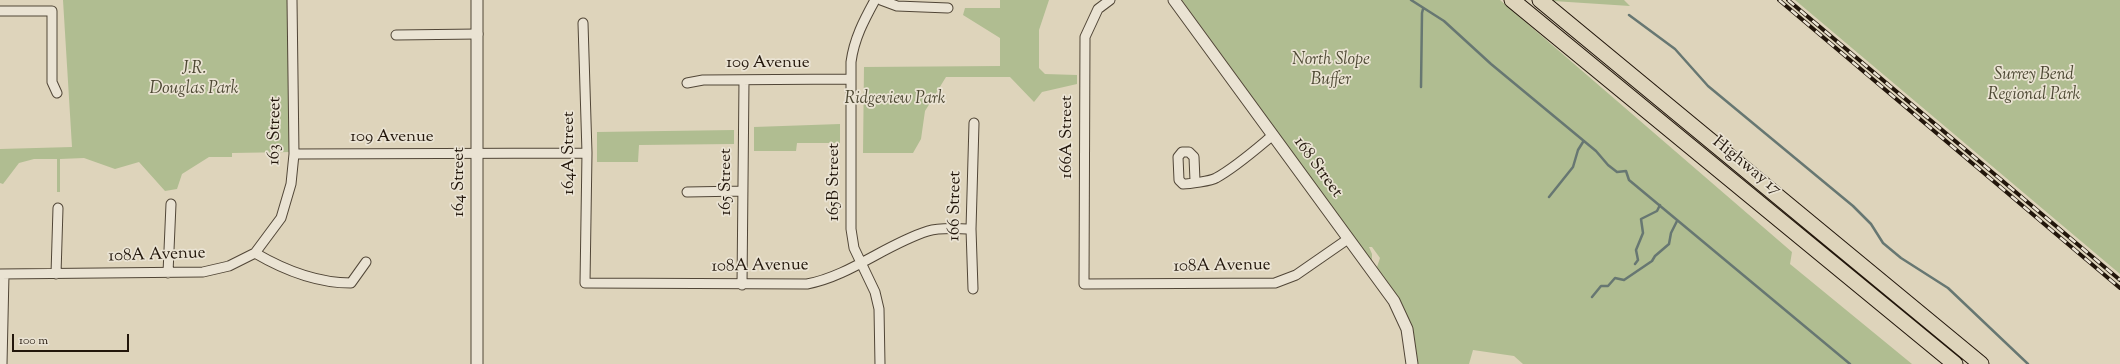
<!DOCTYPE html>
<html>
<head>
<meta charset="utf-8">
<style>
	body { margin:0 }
	#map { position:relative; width:2120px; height:364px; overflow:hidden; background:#ded4bb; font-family:"Sorts Mill Goudy",serif }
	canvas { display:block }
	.scale { position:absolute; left:12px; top:334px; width:117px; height:18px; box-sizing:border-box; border:2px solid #22160b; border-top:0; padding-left:5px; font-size:12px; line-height:14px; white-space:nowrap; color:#22160b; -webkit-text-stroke:3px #eae3d3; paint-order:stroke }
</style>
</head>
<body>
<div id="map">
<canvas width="2120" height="364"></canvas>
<div class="scale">100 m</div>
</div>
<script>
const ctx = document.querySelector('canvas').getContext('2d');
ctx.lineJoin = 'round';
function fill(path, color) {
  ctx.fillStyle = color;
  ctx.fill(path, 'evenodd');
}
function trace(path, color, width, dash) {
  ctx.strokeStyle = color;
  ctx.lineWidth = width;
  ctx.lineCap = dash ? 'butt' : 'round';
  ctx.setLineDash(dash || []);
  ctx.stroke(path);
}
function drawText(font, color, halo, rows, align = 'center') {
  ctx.font = font + ' "Sorts Mill Goudy",serif';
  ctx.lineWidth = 3.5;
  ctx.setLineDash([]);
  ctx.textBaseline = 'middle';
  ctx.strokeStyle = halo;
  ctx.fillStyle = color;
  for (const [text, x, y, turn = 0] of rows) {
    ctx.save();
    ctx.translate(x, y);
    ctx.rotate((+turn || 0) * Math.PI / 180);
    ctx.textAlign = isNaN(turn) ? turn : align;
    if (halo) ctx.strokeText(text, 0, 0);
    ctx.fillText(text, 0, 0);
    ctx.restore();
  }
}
fill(new Path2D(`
	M63,0h228v152l-59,1v4h-23l-27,17 -5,15 -12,2 -26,-29 -24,7 -31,-11 -24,1v33h-3v-33h-23l-15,4 -16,21 -3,-1v-34l72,-2z
	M1000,0h49l-10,30v38l6,6 32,1v9l-35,8 -8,10 -24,-25h-64l-21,34 -4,28 -8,14h-50l1,-86 136,-1v-28l-37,-23 2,-7h35z
	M1182,0h318l292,252 -2,12 122,100h-389l-9,-8 -41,-6 -4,14h-51c-5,-46 -14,-60 -41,-97l3,-9 -8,-11h-3l3,7v7l-2,-2z
	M1552,0h72l6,6 -77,-5z
	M1795,0h325v274z
	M840,124v19h-43l-1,8h-42v-24z
	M734,130v14l-95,1 -1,17h-41v-30z`), '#b0bd91');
trace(new Path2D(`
	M1411,0l33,21 47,43 105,87 12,14 9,7 9,-1 3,9 221,184
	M1629,15l46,34 33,37 145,120 18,18 12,19 18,15 47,30 80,76
	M1421,87l1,-74 1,-4
	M1549,197l24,-30 5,-17 5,-8
	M1635,264l3,-4 -2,-10 7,-17 -2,-14 16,-8 3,-6
	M1592,297l9,-11h7l7,-8 9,2 28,-19 3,-5 14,-12 2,-11 6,-12`), '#677772', 2.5);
const minor = new Path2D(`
	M875,0c-11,20 -21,39 -24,62v167l3,19 21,44 4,17 1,55
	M881,0l16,6 51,2
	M1110,0l-12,9 -13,28 -1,247 191,-1 21,-8 52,-36
	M0,11h52v71l5,11
	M583,23l4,130 -2,130 222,1c43,-8 79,-40 121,-53 13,-4 30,-2 43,-2
	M396,35l82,-1
	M687,83l16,-3 147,-1
	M294,154l293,-1
	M1195,181l-1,-24 -5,-5h-7l-4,5 1,23 4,4c6,0 28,-3 33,-6 20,-11 39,-28 57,-43
	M687,192l56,-1
	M255,253l26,-35 10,-34 3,-30 -2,-154
	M168,273l3,-69
	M0,274l203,-2 26,-6 26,-13c29,17 63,30 96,30l15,-21
	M56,274l2,-66
	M742,285l2,-205
	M973,289l-2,-60 3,-106
	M2,364l2,-90`);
const tertiary = new Path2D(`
	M1174,0l220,301 13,28 5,35
	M477,364v-364`);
const trunk = new Path2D(`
	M1512,0l443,364
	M1540,0l441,364`);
trace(minor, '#514637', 11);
trace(tertiary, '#514637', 13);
trace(trunk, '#22160b', 17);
trace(minor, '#eae3d3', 9);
trace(tertiary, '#eae3d3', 11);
trace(trunk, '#ded4bb', 15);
const rail = new Path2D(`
	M1779,0l341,288
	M1788,0l332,280`);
trace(rail, '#22160b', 4);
trace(rail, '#eae3d3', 2.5, [8]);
drawText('italic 17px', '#4d4833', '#eae3d3', [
	["North Slope",1331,61],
	["Buffer",1331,81],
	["J.R.",194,70],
	["Douglas Park",194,90],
	["Surrey Bend",2034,76],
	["Regional Park",2034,96],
	["Ridgeview Park",895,100]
]);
drawText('17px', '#22160b', '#eae3d3', [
	["109 Avenue",768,64],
	["163 Street",276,131,-89],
	["166A Street",1068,137,-90],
	["109 Avenue",392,138],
	["164A Street",570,153,-90],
	["Highway 17",1746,167,39],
	["168 Street",1317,168,54],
	["164 Street",460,182,-90],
	["165 Street",727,182,-90],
	["165B Street",835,182,-90],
	["166 Street",956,206,-89],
	["108A Avenue",157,256,-2],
	["108A Avenue",760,267,-1],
	["108A Avenue",1222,267,-1]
]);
</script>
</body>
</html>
